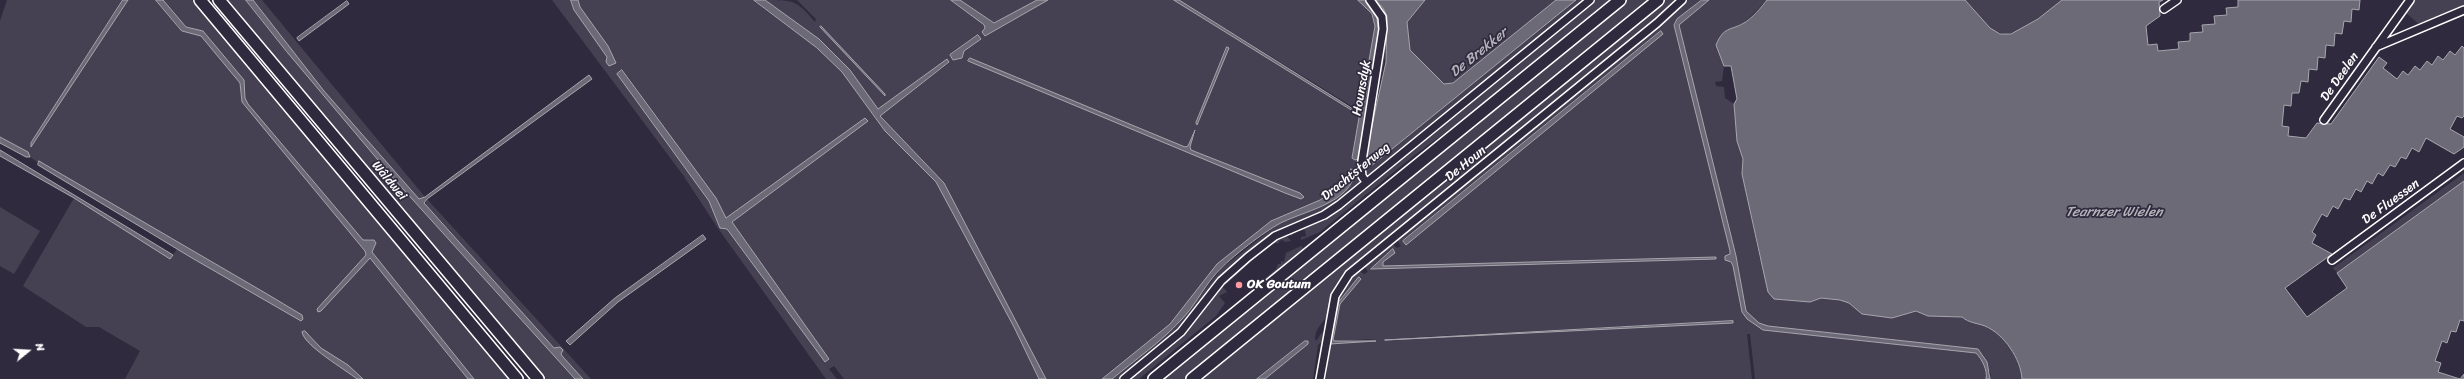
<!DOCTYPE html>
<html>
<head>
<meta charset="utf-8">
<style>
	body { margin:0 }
	#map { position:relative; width:2464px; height:379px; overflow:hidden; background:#2f2a3d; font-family:Sriracha,sans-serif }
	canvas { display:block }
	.north { position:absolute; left:8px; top:331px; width:40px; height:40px; -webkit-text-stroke:3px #2f2a3d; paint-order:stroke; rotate:72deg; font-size:11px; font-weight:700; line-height:16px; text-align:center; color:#fff }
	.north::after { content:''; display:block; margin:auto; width:14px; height:18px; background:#fff; clip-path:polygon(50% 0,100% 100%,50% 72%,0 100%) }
</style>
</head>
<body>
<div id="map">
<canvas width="2464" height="379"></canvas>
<div class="north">N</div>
</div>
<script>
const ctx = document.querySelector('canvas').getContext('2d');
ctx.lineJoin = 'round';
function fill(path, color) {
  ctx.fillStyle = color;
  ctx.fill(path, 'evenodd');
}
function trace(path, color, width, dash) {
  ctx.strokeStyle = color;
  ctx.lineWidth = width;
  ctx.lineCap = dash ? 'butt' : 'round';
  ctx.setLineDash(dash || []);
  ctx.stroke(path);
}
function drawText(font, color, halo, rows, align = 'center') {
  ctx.font = font + ' Sriracha,sans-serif';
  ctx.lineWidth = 3.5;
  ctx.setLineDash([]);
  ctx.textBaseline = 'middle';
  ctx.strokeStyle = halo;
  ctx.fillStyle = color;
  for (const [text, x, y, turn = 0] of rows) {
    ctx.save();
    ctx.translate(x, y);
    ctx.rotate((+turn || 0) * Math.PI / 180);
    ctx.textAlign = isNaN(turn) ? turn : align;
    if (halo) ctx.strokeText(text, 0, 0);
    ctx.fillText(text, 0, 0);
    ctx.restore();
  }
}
fill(new Path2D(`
	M7,0h116l-92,143v4l97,-147h28l26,31 19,5 39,47 2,19 123,149 1,4 -49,54 53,-51 98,121h-105l-42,-31 -12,-14 -6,2 54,43h-232l15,-28 -41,-24h-13l-63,-41 51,-88 96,61 7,-10 124,72 1,-6 -260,-153h-5l-7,-5 -2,-5 -28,-15v-116z
	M163,0h29l316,379h-34l-102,-127 4,-9 -5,-4 -8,1 -115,-136 -3,-6 -1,-18 -41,-49 -17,-4z
	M228,0h18l41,52 107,127 181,200h-29z
	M253,0h9l163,197 -5,2 -4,-2 -92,-106z
	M552,0h19l3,10 33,47v5l7,2 -6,-18 -28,-39 -2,-7h176l63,48 25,24 43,59 51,51 78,145 25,52h-195l-10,-13 -5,3 8,10h-11l-109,-152 -34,-52zM623,70l93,128 10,20 139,-100 2,3 -135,101 97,137 -4,3 -98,-133 -7,-1 -11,-27 -92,-127z
	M765,0c29,0 31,0 50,22l1,-3 -19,-19h154l33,25 1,11 63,-36h126l178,109 1,-2 -174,-107h179l15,14 2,12 -23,131 6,2 21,-126 -1,-15 -13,-18h3l13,20 -22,147v17l-29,24 -48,20 -36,27 -58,65 -20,20 -49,39h-7l63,-52 47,-59 56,-44 68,-35 3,-17 -3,8 -26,20 -49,21 -54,43 -47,60 -68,55h-56l-102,-196 -64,-67 69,-53 -2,-4 -69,50 -28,-39 -31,-31zM820,26l65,70h-1zM978,35l3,4 -17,12 -2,7 -9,2 -2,-4zM970,58l215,89 3,-1 6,-16 2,1 -6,16 1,3 109,43 -112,-41 -220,-91z
	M960,0h77l-43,23z
	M1373,0c32,2 1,103 -1,120 -3,14 -3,29 -4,43l3,3 205,-166h9l-217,175 -5,-6 21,-134z
	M1425,0h131l-103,83 -9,1 -34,-34 -3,-28z
	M1596,0h16l-122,100 -74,54 -96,78 -19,8v-3l5,-1 -1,-6 -8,1 -6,5 -2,-2 -2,2 4,5 -7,1v-2l-5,1v2h-9l6,-3 63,-31z
	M1627,0h23l-466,379h-24z
	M1665,0h14l-332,273c-14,16 -10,29 -19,42 -6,9 -13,13 -13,25h2l5,-8 3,6 -7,41h-2l5,-37 -3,3 -5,34h-48l43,-35 -1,-4 -50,39h-58z
	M1686,0h16l-25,19 -3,6 56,226 -2,9 5,6 9,46 5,7 16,11 213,23c6,6 12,18 10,26h-231l-5,-45h-3l5,45h-426l3,-28 -5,28h-2l13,-75 10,-22 13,-12 6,4 4,-2 -4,-7 27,-22 6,5 4,-2 -4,-7zM1661,31l2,3 -257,210 -3,-3zM1395,253l-12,9v4l332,-9 1,2 -345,10zM1360,277l1,1 -21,26 -7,36 2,1 41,-2 -46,5 8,-41zM1733,322l-348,17 300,-16z
	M1709,0h58l-22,22 -10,5 -16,21 5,18 -2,15 -7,1 1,4 8,1 1,11 9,6 3,37 6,18 -1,15 18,85 50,43 11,-4 19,2 9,3 13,11 30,4 24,-7 12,5 34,1c7,6 15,6 23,9 19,8 36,33 37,53h-32l1,-5 -13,-25 -210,-23 -9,-3 -13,-12 -10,-55 -57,-231z
	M1965,0h97c-19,15 -47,46 -72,28 -10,-8 -16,-19 -25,-28z
	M2413,0h51v7l-44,18 -15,-13z
	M2464,173v8l-127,92 -4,-5z
	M427,199l164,180h-8l-20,-22 -4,-10 -5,1 -129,-143z
	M0,207l40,24 -26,43 -14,-8z
	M1269,245l-46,42 4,5 -8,4 6,7 -9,13 -77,63h-10l58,-48 41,-52z
	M1301,246l4,4 -74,58 45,-39 2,-5h3v-3l3,1 2,-9z`), '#464152');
const water = new Path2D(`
	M123,0h5l-97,147v-4z
	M156,0h7l23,27 17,4 41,49 1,18 3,6 115,136h11l2,3 -4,9 102,127h-6l-98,-121 -49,53 -3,1 -1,-3 49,-54 -1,-4 -123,-149 -2,-19 -39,-47 -19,-5z
	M246,0h7l71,91 95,108 6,-2 164,-122 3,4 -165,120 -3,4 130,145 6,-1 3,3 -2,4 2,3 20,22h-8l-181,-200 -107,-127z
	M571,0h7l2,7 28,39 8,17 -7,3 -3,-4 1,-5 -33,-47z
	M754,0h11l54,39 31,31 28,39 69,-50 2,3 -69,54 64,67 102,196h-7l-25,-52 -78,-145 -51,-51 -43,-59 -25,-24z
	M951,0h9l34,23 43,-23h11l-63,36 -3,-4 3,-4 -1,-3z
	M1174,0h5l174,109 -1,1z
	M1358,0h7l11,13 3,20 -21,126 -3,1 -3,-2 23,-132 -3,-12z
	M1376,0h49l-18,22 3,28 34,34 9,-1 103,-83h20l-205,166 -3,-6 -1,-12 19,-86 1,-46 -4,-8z
	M1702,0h7l-30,25 57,231 10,55 13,12 9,3 210,23 9,13 3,17h-4c2,-8 -4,-20 -10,-26l-213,-23 -16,-11 -5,-7 -9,-46 -2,-4 -6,-2v-4l5,-2v-3l-56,-226 3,-6z
	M1767,0h198l25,28 10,6h11l27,-15 24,-19h101l-4,2 1,14 -14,10 2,19 9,-1 1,7 21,-2 -1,-7 12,-1v-8l13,-1 -1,-7 13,-1 -1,-8 13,-1 -1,-7 12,-1v-7h122l-1,10 -7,-1 -1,13 -7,-1 -2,13 -7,-1 -1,13 -8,-1 -1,13 -7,-1 -1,13 -8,-1 -1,13 -7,-1 -2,12h-7l-1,13 -7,-1 -2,21 7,1 -1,9 18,2 11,-15 14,1 48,-67 8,6 -4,5 14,11 6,-8 5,4 7,-9 5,4 7,-9 5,4 6,-9 5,4 7,-9 5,4 7,-9 2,2v68l-2,2 -5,-2 -7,13 14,8v10l-10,7 -28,-16 -7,14 -7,-4 -6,11 -5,-2 -6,10 -5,-2 -7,11 -5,-3 -6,11 -5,-3 -6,11 -5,-3 -6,11 -6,-2 -6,11 -5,-3 -6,11 -5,-3 -10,18 4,3 -4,8 20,11 -47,34 22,29 40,-29 -10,-15 127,-92v140l-4,-1 -4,12 -5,-1 -4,12 -5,-2 -7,20 6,2 -3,9 22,7 4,-5v5h-442c-1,-20 -18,-45 -37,-53 -8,-3 -16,-3 -23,-9l-34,-1 -12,-5 -24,7 -30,-4 -13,-11 -9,-3 -19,-2 -11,4 -36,-3 -6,-7 -26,-118 1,-15 -6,-18 -3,-37 3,-5 -6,-33h-7l-8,-21c8,-19 14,-14 28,-22 7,-4 18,-16 23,-23z
	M347,1l2,3 -50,37 -2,-3z
	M821,26l64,68v2l-65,-69z
	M1661,31l2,3 -257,211 -3,-4z
	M978,35l3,4 -17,12 -2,7 -9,2 -3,-5z
	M1227,47l2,1 -32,77 -1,-2z
	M970,58l215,89 3,-1 7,-16 -5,17 1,3 109,43 4,4 -3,2 -16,-6 -317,-132z
	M622,70l94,128 10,20 139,-100 3,3 -136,101 97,137 -4,3 -98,-133 -7,-1 -11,-27 -92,-127z
	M0,137l28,15 2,5h-4l-26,-14z
	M0,150l173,105 -3,4 -96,-61 -74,-42z
	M39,161l228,133 35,21 1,4 -2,2 -109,-63 -154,-93z
	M1351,169l4,1c-2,34 -54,41 -78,55 -17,10 -51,36 -63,51 -12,14 -20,31 -33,44 -20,22 -46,40 -69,59h-10l68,-55 47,-60 54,-43 49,-21 15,-10 11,-10z
	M703,235l3,4 -88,63 -48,43 -4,-4 49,-43z
	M1393,249l2,4 -12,9v4l333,-9v2l-345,10z
	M1359,277l2,2 -21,25 -7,36 2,1h41l-46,3 8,-41z
	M1733,321v2l-348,17z
	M305,331l16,17 27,17 15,14h-6c-11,-9 -54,-34 -55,-47z
	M1305,341h3v3l-43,35h-8z`);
fill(water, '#6d6a77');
trace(water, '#a7a6ad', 1);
const minor = new Path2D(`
	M2164,9l13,-9
	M2376,47l88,-37
	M2324,120l86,-120
	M1366,182l-4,-6 -1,-9 22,-138 -1,-12 -12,-17
	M2332,260l132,-97
	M1124,379l57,-47 40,-51 27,-24 27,-21 49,-21 15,-10 251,-205
	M1320,379l15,-83 14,-22 308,-251 25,-23`);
const primary = new Path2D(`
	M1154,379l466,-379
	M1192,379l466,-379`);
const trunk = new Path2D(`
	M200,0l317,379
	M219,0l319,379`);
trace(minor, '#fff', 10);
trace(primary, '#fff', 14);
trace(trunk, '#fff', 14);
trace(minor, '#2f2a3d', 7);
trace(primary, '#2f2a3d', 11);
trace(trunk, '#2f2a3d', 11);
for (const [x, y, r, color] of [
	[1239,285,4,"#ff9aa2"]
]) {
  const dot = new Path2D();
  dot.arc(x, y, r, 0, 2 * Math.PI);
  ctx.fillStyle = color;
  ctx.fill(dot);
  trace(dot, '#2f2a3d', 1.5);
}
drawText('13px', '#fff', '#2f2a3d', [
	["De Deelen",2340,77,-55],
	["Hounsdyk",1362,88,-80],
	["De Houn",1466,164,-39],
	["Drachtsterweg",1356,172,-39],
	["Wâldwei",389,181,50],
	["De Fluessen",2391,202,-36]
]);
drawText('bold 13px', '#fff', '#2f2a3d', [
	["OK Goutum",1247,285]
], 'left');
drawText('italic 14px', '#b6b4bb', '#2f2a3d', [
	["De Brekker",1479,53,-39],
	["Tearnzer Wielen",2114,212]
]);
</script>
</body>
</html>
